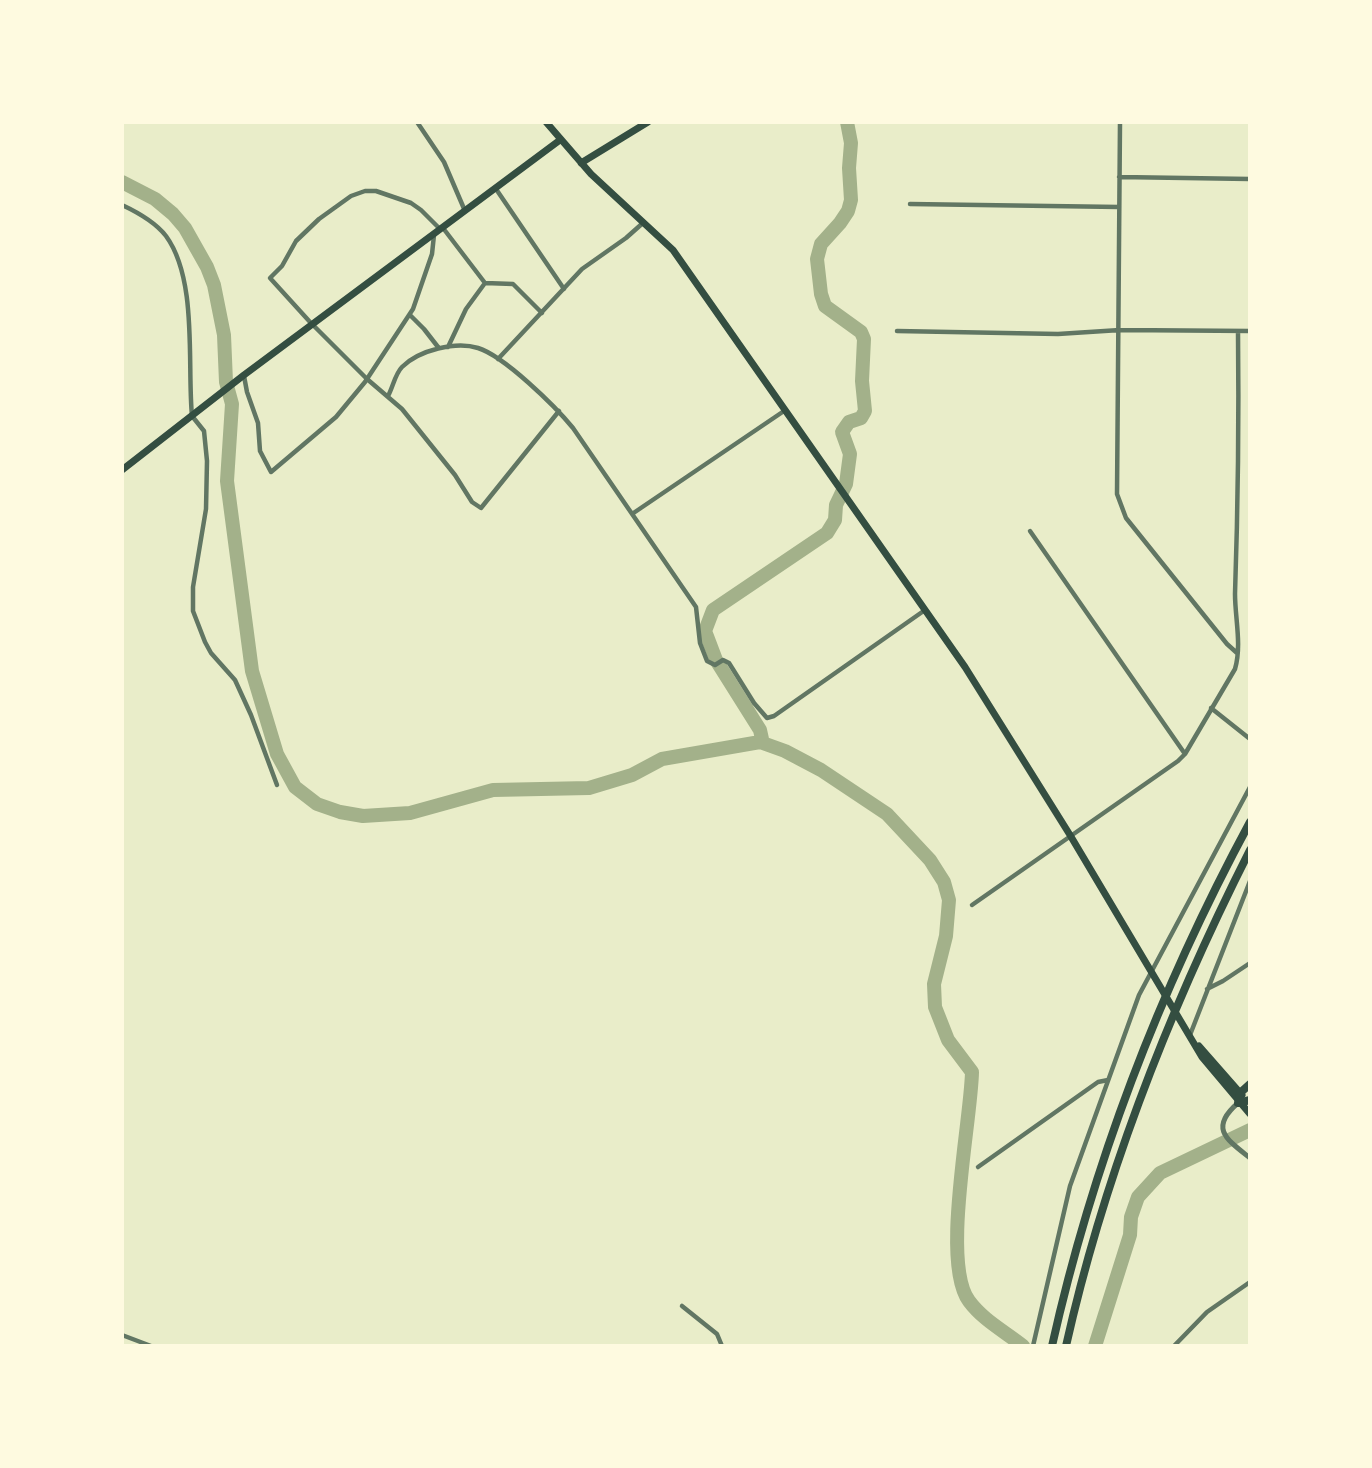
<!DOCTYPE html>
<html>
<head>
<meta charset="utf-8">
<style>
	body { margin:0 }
	#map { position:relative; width:1372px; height:1468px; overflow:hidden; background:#e9edc9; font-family:Overpass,sans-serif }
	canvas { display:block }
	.frame { position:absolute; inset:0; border:124px solid #fefae0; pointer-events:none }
</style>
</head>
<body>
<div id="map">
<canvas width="1372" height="1468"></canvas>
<div class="frame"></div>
</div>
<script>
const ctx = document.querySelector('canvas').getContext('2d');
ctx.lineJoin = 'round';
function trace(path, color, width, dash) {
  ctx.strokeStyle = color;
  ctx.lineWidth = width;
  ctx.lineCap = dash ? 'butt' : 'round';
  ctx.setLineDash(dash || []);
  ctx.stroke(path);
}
trace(new Path2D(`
	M122,182l33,17 18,15 12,14 22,39 7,18 10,50 2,47 6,22 -5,77 25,190 25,83 18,33 22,17 23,8 23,4 47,-3 83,-23 96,-2 43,-13 30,-16 98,-17 25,9 36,19 66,44 43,46 14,22 5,18 -3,36 -12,48 1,23 13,33 24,32c-1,50 -31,191 -3,229 14,19 35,30 54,45
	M760,742l2,-3 -2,-9 -44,-70 -11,-29 8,-21 114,-77 8,-13 1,-15 10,-21 4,-30 -8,-22 7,-10 12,-4 4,-7 -3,-30 2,-42 -3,-7 -36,-26 -4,-12 -4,-35 4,-15 19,-21 8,-12 3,-11 -2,-32 2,-25 -4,-21
	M1095,1346l35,-111 1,-18 7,-20 22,-24 90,-43`), '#a3b18a', 14);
trace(new Path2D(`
	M417,122l27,40 21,49
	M1120,122l-3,372 9,24 101,126 10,9
	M1119,177l131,2
	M496,189l68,100
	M910,204l209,3
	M122,205c15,7 34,18 44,31 32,44 21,128 26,180l12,15 3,30 -1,48 -13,78v24l12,31 6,11 24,27 16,35 26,70
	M443,228l42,55 -19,26 -18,38
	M440,229l-19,-19 -10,-7 -35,-12h-11l-14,5 -32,23 -23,22 -14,25 -12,12 40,44 57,57 35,30 53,66 17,27 9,6 78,-97
	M485,283l28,1 29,29
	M410,315l14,14 14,18
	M897,331l161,3 62,-4 130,1
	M498,359l84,-90 44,-31 18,-16
	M244,376l3,16 11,31 2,28 11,21 65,-55 29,-35 48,-73 19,-55 2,-19
	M388,396c5,-9 7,-22 14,-29 17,-17 54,-26 76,-19 26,8 77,58 95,80l123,179 4,36 7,18 8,4 8,-5 6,3 25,40 13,15 7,-2 151,-106
	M632,514l152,-103
	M1030,531l155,223
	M1211,708l39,31
	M972,905l206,-144 7,-7 50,-85c7,-24 0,-51 0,-75 3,-88 4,-176 3,-263
	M1207,989l16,-8 27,-18
	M1190,1035l60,-154
	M978,1167l120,-85 10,-2
	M682,1306l35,28 5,12
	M122,1335l29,11
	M1033,1346l37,-160 69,-191 111,-208
	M1174,1346l33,-34 43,-30`), '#617663', 4.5);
trace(new Path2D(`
	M1238,1103c-29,25 -12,36 12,55`), '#617663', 5);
trace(new Path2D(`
	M546,122l45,52 82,76 292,417 105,168 132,222 48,57
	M581,163l67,-41
	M122,470l122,-95 316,-235
	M1199,1046l43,49`), '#344e41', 7);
trace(new Path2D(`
	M1250,1084l-10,9 -2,10 12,-3
	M1052,1346c41,-183 109,-359 198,-524
	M1066,1346c39,-174 104,-338 184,-496`), '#344e41', 8);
</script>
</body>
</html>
